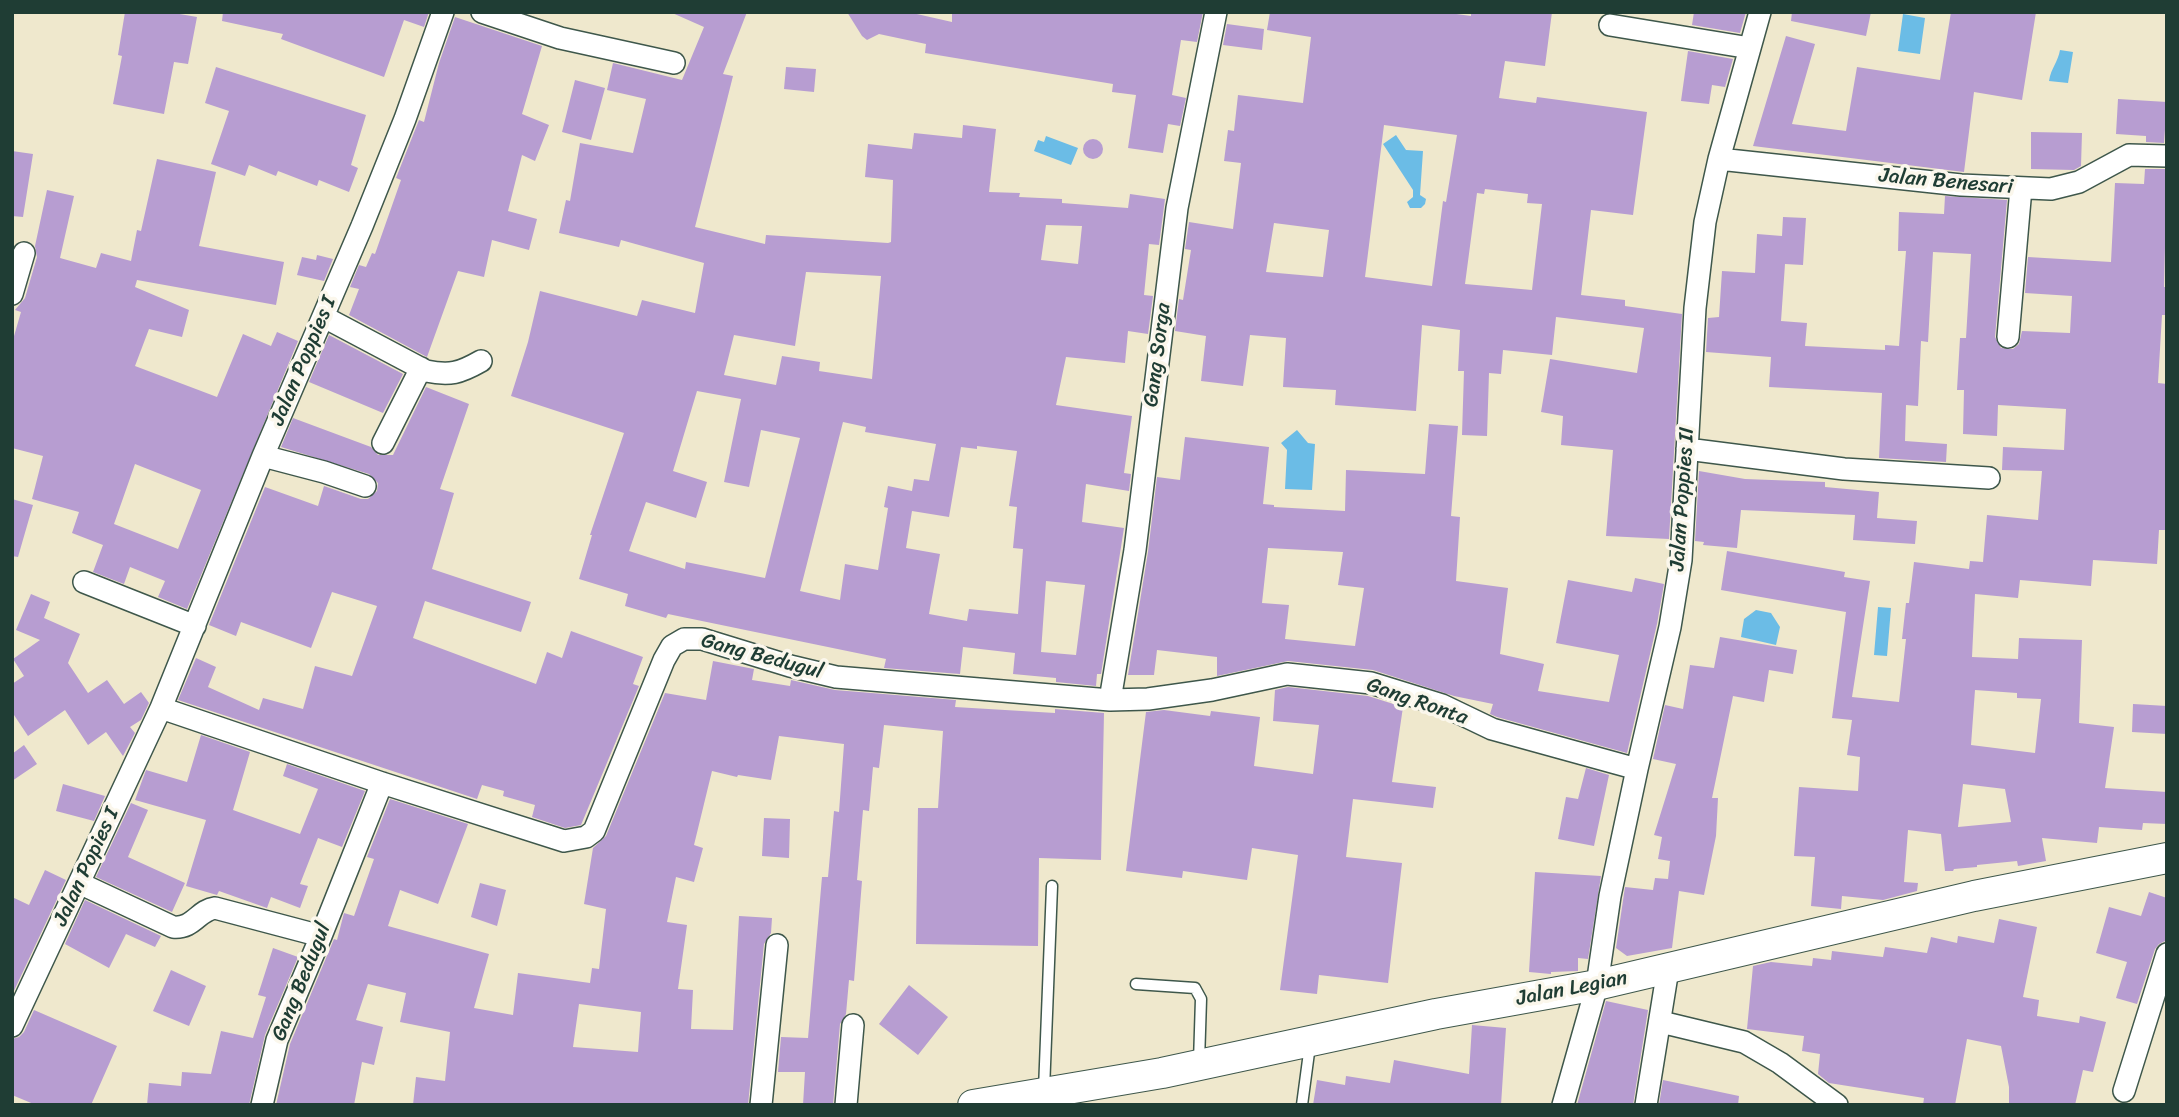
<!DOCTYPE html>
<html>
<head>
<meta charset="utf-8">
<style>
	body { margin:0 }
	#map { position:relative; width:2179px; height:1117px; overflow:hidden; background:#efe8cd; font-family:Sriracha,sans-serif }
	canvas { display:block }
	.frame { position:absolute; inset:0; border:14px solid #1f3d34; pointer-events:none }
</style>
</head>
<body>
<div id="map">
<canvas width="2179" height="1117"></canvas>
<div class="frame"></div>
</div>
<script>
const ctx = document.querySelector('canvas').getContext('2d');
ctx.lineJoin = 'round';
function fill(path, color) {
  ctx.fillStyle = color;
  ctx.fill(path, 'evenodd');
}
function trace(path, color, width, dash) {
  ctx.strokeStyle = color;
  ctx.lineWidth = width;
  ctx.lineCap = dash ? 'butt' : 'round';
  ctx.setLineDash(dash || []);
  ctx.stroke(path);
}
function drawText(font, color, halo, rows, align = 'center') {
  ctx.font = font + ' Sriracha,sans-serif';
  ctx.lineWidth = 7;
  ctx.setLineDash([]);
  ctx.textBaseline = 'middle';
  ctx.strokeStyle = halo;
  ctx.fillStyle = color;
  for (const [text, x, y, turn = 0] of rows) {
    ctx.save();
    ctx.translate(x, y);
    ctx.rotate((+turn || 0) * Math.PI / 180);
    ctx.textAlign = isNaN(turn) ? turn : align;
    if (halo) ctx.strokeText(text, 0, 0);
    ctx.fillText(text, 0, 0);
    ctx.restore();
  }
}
fill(new Path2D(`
	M1903,14l22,4 -5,36 -22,-3z
	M2060,50l13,2 -5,31 -19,-2c2,-13 9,-19 11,-31z
	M1396,135l10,15 17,1 -3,44 6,4 -1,5 -4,4h-11l-3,-6 6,-5v-7l-30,-46z
	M1046,136l32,12 -7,17 -37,-14 4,-11 6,2z
	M1297,430l11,13 7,1 -3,46 -27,-1 2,-39 -6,-7z
	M1878,607l13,1 -4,48 -13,-1z
	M1756,610l15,3 9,14 -4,18 -35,-8 3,-18z`), '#6bbce6');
fill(new Path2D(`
	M125,12h43l29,5 -9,47 -14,-2 -10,52 -51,-10 9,-48 -4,-1z
	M223,12h206l-5,15 -20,-7 -20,57 -103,-38 2,-5 -61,-13z
	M670,12h77l-24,62 10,2 -38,151 70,17 1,-9 122,8 3,-1 2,-62 -28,-3 3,-33 44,5 2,-16 48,5 1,-13 33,4 -7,63 31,1 -1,4 43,2v4l66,5 2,-14 35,5 -6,46 -10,-1 -5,51 9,1 -5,38 -20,-3 -3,32 -59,-6 -10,48 76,11 -8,57 7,1 -2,17 -43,-7 -4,38 42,6 -23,146h-4l-1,12 -40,-4v-4l-43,-4 2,-21 -52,-6 -3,27 -76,-6 2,-9 -218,-45 -2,4 -41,-12 3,-12 -49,-15 13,-44h-2l34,-102 -113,-37 17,-54 12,-51 97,25 5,-16 53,13 9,-50 -83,-23 -2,7 -60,-14 7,-33 4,1 10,-58 53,10 13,-54 -39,-9 6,-27 69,17 22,-53zM1046,225l36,1 -4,38 -37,-4zM806,272l75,4 -9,103 -53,-8 1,-9 -38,-6 -6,29 -52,-10 10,-40 61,11zM697,391l44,8 -17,83 25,5 12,-57 39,8 -35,140 -79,-16 -1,7 -56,-18 17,-49 50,16 11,-36 -34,-11zM843,422l23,5 -1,5 71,12 -7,37 -15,-2 -2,12 -24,-5 -4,21 4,1 -10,62 -33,-6 -5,36 -40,-9zM977,446l40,5 -8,55 8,1 -4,41 10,1 -5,65 -49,-5 -2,12 -38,-7 11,-60 -34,-6 6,-37 37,6 12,-70 16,2zM1046,581l39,4 -9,70 -35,-3z
	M847,12h61l44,10v-10h251l-6,30 -16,-2 -9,55 14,3 -6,28 -12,-2 -5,29 -35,-5 8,-53 -24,-3 1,-8 -188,-31 1,-9 -47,-10 -12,6 -5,-4z
	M1270,12h172l29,4v-4h81l-7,54 -40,-5 -6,37 37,5 1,-6 110,15 -14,103 -42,-5 -10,85 44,5v6l57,8 -13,225 -63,-3 7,-86 -52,-5 2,-29 -22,-4 9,-53 87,14 7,-45 -88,-11 -4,38 -49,-5 -2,24 -12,-1 -2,63 -25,-1 2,-64h-6l2,-41 -38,-5 -6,86 -81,-6 1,-15 -53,-3 3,-49 -36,-3 -7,51 -42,-5 5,-45 -31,-5 4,-32 4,1 8,-50 -6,-1 4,-27 44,7 8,-66 -17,-2 4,-31 6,1 4,-36 65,8 8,-66 -44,-7zM1384,125l73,10 -11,67 -3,-1 -11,85 -67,-9zM1485,189l43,5 -1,9 15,1 -10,86 -67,-6 12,-91 7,1zM1274,223l55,7 -6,47 -57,-5z
	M1694,12h52l-6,21 -48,-8z
	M1792,12h79l-5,24 -75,-15z
	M1951,12h85l-14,88 -48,-8 -10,80 -211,-26 33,-110 29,8 -23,80 54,7 11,-64 83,13z
	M455,17l87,29 -20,68 27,11 -14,36 -13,-6 -14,56 29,8 -8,31 -37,-10 -8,37 -26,-6 -31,86 -78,-42 10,-26 -9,-2 9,-22 7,2 6,-14 3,1 26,-74 -5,-2 23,-58 5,2 15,-59z
	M1227,24l37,5 -2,21 -39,-5z
	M1688,51l45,8 -8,28 -13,-2 -3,19 -28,-3z
	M216,67l150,48 -15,50 7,3 -9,24 -30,-12 -2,6 -39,-15 -2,5 -27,-11 -4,11 -34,-12 18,-53 -24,-8z
	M786,67l30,2 -2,23 -30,-3z
	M575,80l30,8 -14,52 -29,-8z
	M2118,99l49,3 -3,41 -18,-1v-6l-30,-2z
	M2031,132l51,1 -1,33 -7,4 -43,-1z
	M1083 149a10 10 0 1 1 20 0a10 10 0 1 1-20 0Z
	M12,151l21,3 -10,63 -11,-1z
	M157,159l59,13 -17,74 85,16 -8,43 -139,-25 -2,7 54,23 -7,27 -33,-8 -14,37 82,31 26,-63 28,12 6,-14 21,9 -111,268 -29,-12 7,-16 -35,-14 -6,17 -31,-12 10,-27 -31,-12 7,-21 -47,-13 11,-43 -31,-8v-105l9,-31 -6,-2 10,-12 12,-41 -2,-11 12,-56 27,6 -14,62 36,10 5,-15 30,8 6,-31 4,1zM135,464l66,26 -23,59 -64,-25z
	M2145,169h22l-3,118h3v28h-5l-4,68 9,1v146h-8l-2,34 -64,-4 -2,26 -71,-6 -2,18 -43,-4 -3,63 46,2 1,-21 63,2 -3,83 35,4 -9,61 62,4v32l-24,-1 -1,7 -43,-3 -2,16 -55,-5 4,23 -28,5 -1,-5 -40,4v2l-23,2 -1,2h-8l-4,-37 -33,-4 -4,52 14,1 -1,8 -34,9 -41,-4 -1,13 -30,-3 4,-49 -21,-1 5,-69 59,4 2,-34 -13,-2 5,-35 -20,-2 14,-106 -125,-22 6,-39 118,21 -1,5 26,4 -18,116 47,5 7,-63h-4l4,-36h3l5,-41 55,7 1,-8 13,1 4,-47 51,5 4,-49 -40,-1 1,-23 61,3 2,-41 -68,-4 -1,31 -34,-2 1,-44h-7l3,-52h6l5,-84 -38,-2 -5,90 -7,-1 -3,65 -12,-1 -1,36 42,3 -1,18 -67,-4 3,-65 -113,-6 2,-30 -65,-5 2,-34 11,-1 3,-46 33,2 2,-39 25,2 1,-19 23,1 -3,47 -18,-1 -4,57 26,2 -2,23 80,4v-5l14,1 7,-95h-8l1,-39 45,2 1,-18 62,4 -12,137 6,11 12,1 6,-5 3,-13 48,2 2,-37 -47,-3 3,-36 83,5 4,-79 29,1zM1975,690l42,3v5l24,1 -6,54 -64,-8zM1963,784l42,5 6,33 -53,5z
	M317,255l16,4 -9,22 -27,-6 5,-18 14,3z
	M329,335l74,39 -20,39 -74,-31z
	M426,387l43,17 -29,85 14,4 -22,76 99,33 -10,30 -96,-31 -12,37 123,46 11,-32 15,6 9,-27 72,26 -10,27 6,2 -58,139 -16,3 -33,-11 3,-12 -32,-9 1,-5 -22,-6 -5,14 -299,-99 18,-42 20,9 -8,20 51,23 4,-12 40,11 12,-43 37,10 25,-70 -45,-14 -21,56 -70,-26 -5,14 -27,-11 56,-138 53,19 6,-20 37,13h7l9,-8 1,-8 -9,-9 -88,-27 12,-29 78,29 7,8h15z
	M1429,424l29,2 -7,90 9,1 -4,64 52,7 -8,66 44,10 -6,27 71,11 10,-47 -63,-12 12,-63 64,12 3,-14 29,6 -7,40 -30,129 -130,-36 -7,-3 3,-10 -39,-8 -81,-26 -85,-9 -71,15v-19l-60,-7 -3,25h-26l20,-123 9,-75 23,3 5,-43 84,10 -6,57 11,1v2l71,4 1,-41 79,4zM1268,548l75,4 -5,33 26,3 -9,58 -70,-7 4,-34 -27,-2z
	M1699,471l46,8 80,3v5l54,5 -2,26 40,3 -2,23 -62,-4 2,-25 -114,-5 -4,38 -34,-3 1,-3 -9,-1z
	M12,499l21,6 -15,52 -6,-1z
	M31,594l19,8 -6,16 36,16 -12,29 20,30 19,-13 17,24 17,-12 8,11 -8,17 -11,7 5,6 -12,23 -17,-24 -18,13 -23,-35 -37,26 -16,-24v-28l12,-8 -11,-17 27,-19 -24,-10z
	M1720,637l77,13 -4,24 -24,-4 -5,32 -31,-6 -21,102h6l-2,38 -12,59 -25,-4 -7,57 -45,8 -11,-8 9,-61 28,3 2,-12 13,1 2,-18 -12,-2 4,-22 -8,-2 22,-71 -23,-5 12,-54 18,4 7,-44 24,3z
	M713,661l41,8 -2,11 38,6 1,-6 44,10 121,10 -1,7 100,6v-4l49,4 -3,147 -62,-2 -1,88 -122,-2 2,-136h20l5,-77 -59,-6 -5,43 -6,-1 -4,44 -6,-1 -6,70 5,1 -8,100 -5,-1 -3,34 -6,10 -7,81h-30l2,-33h-27l3,-35 27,1 14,-161h6l6,-66 5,1 5,-68 -65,-8 -8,44 -33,-5 -1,2 -25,-6 -18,74 9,3 -9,34 -18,-5 -9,45 20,3 -9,64 15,1 -2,39 42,1 6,-114 33,2 -1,15 -7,11 -16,161h-335l3,-28 29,4 5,-49 -50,-10 6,-29 -38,-9 -12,36 27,7 -9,38 -12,-3 -8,43h-78l14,-61 44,-105 3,1 7,-27 10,3 20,-57 -7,-2 23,-58 78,25 -30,80 -38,-14 -12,36 101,28 -15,54 39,7 5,-42 72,10 2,-15 7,1 7,-60 -22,-5 9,-56 13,-12 59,-143 41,7zM579,1004l62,8 -3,40 -65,-5z
	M1288,687l80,9 35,11 -11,75 44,5 -3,21 -80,-9 -7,58 56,6 -14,120 -69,-8 -2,19 -37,-4 18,-135 -46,-7 -5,32 -64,-9 -1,7 -56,-7 20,-159 18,-2 46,6 1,-5 49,6 -6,49 59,8 6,-49 -46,-4 2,-31z
	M2133,704l34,2v28l-35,-2z
	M201,735l49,17 -17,58 67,24 18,-45 -35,-13 4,-12 78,27 -23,56 -24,-9 -18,46 8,2 -8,22 -29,-11 -4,11 -48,-17 -2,4 -31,-9 20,-66 -71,-20 11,-30 41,12z
	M24,745l13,19 -25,17v-27z
	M1586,768l23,7 -15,71 -36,-7 8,-42 12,2z
	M63,784l42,12 -11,25 -38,-10z
	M131,803l17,7 -20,47 57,26 -13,29 -76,-35z
	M764,818l26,1 -1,39 -27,-2z
	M45,870l21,10 -54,115v-98l17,8z
	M1535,872l66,4 -13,83 -10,-1v13l-27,1v2l-22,-2z
	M480,883l26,7 -9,36 -26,-9z
	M2149,892l18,6v42l-8,4 -4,5 -18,55 -21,-6 11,-36 -31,-9 13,-46 32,9z
	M85,900l76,36 -6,11 -29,-13 -17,34 -44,-24z
	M1999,919l38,8 -14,70 16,3 -2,16 42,7 1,-7 26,6 -13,50 -10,-2 -8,35h-66v-18l-8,-41 -34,-7 -12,66h-32l1,-7 -95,-15 -11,-9 2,-20 -18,-3 2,-15 -57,-7 6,-63 18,-4 41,4 1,-8 18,2 1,-9 51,6 2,-10 42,6 4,-16 26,6 1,-7 36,7z
	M273,948l25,9 -33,78 -16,70h-102l2,-22 32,3 1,-14 29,2 10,-43 32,7 13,-41 -8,-2z
	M171,970l35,16 -17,40 -36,-15z
	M909,985l39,32 -30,38 -39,-31z
	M1606,1001l42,9 -15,95h-56z
	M34,1010l83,36 -26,59h-55l-24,-10v-56l7,-2 5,-5z
	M1472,1025l34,3 -5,77h-188l4,-25 28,5 1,-9 44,7 4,-23 75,14z
	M1663,1080l76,16 -1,9h-79z`), '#b79dd1');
const lane = new Path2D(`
	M1136,984l59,4 6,11 -2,63
	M1044,1090l8,-204
	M1302,1105l8,-60`);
const street = new Path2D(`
	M482,12l78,26 114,25
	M1610,25l140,23
	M1719,159l242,26 90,4 28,-7 50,-27 38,1
	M12,294l12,-41
	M324,317l102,54c24,5 34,2 55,-10
	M2008,337l13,-149
	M383,443l38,-75
	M1687,449l157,20 145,9
	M263,456l61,16 41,14
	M84,582l111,44
	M1110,700l25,-150 42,-342 39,-196
	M161,708l221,75 182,58 22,-4 8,-6 70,-171 8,-14 12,-7h18l88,27 46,11 274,23 38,-1 64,-9 75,-16 84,9 71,22 50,24 145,40
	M79,883l94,44c21,2 25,-17 42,-19l106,28
	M1661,1022l83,20 36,21 57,42
	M12,1026l149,-318 102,-252 99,-230 43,-107 38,-107
	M2124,1091l43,-137
	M262,1105l15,-65 44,-104 61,-153
	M761,1105l16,-160
	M846,1105l7,-80
	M1563,1105l34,-120 13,-89 27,-127 33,-142 11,-67 14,-252 10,-86 14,-63 41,-147
	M1646,1105l22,-136`);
const secondary = new Path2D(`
	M973,1105l189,-32 274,-59 161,-29 377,-89 193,-38`);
trace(lane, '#3e574b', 13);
trace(street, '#3e574b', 24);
trace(secondary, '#3e574b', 32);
trace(lane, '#fff', 10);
trace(street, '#fff', 21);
trace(secondary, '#fff', 30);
drawText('21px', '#1f3d34', '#fbf7ec', [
	["Jalan Benesari",1946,182,5],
	["Gang Sorga",1158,355,-83],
	["Jalan Poppies I",304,361,-67],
	["Jalan Poppies II",1683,499,-86],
	["Gang Bedugul",762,657,15],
	["Gang Ronta",1417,702,19],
	["Jalan Popies I",87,867,-65],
	["Gang Bedugul",302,982,-68],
	["Jalan Legian",1572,989,-11]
]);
</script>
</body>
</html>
